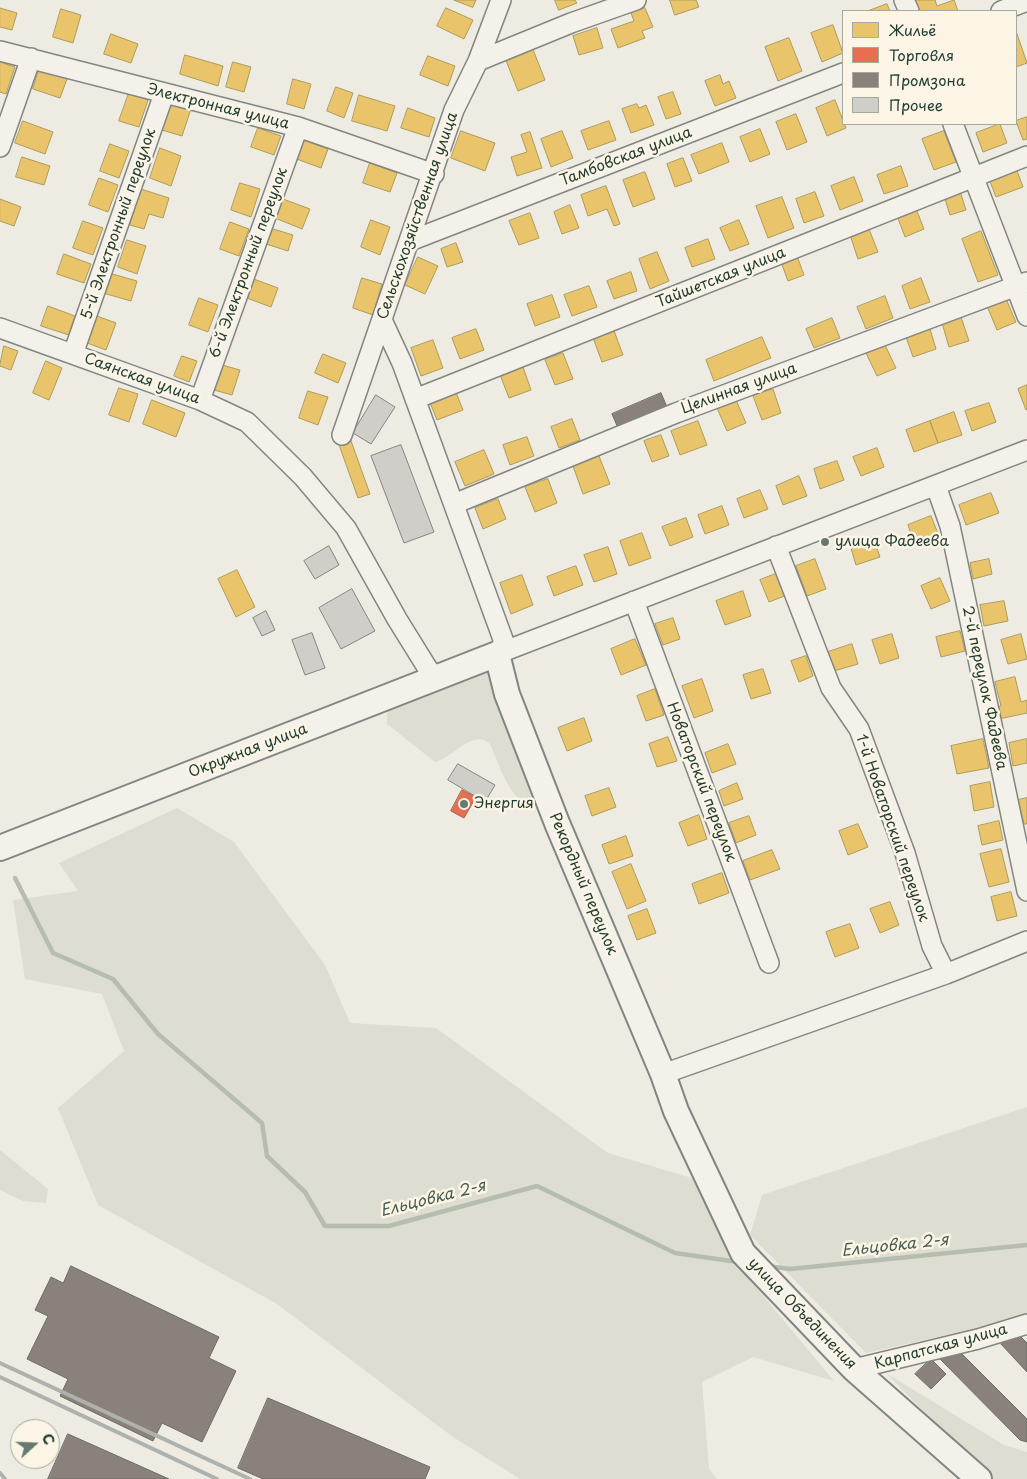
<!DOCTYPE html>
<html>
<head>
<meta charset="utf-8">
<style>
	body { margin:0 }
	#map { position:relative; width:1027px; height:1479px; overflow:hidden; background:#eeebe3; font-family:"Playpen Sans",sans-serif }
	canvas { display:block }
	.legend { position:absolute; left:842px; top:10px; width:175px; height:115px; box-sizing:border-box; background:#fcf5e5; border:1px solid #a4ab9e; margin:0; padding:6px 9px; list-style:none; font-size:15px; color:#1f3d34 }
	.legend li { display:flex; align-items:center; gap:10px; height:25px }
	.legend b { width:25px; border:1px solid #a4ab9e }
	.north { position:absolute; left:10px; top:1419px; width:50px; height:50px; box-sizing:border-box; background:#fcf5e5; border:1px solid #a4ab9e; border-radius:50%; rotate:70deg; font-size:14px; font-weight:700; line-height:20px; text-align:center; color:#1f3d34 }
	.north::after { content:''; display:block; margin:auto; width:18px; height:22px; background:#677a71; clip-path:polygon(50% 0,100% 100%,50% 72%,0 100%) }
</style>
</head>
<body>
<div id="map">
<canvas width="1027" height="1479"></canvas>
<ul class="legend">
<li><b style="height:14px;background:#e9c46a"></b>Жильё</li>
<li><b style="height:14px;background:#e76f51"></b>Торговля</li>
<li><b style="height:14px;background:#8a817c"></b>Промзона</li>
<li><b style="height:14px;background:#cfcec9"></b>Прочее</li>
</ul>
<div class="north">С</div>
</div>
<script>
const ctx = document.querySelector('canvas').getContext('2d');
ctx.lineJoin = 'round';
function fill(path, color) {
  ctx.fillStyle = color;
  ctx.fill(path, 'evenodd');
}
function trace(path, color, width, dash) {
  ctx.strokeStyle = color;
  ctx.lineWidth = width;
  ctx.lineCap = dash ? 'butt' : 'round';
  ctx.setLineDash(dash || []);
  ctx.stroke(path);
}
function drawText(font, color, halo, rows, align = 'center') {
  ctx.font = font + ' "Playpen Sans",sans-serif';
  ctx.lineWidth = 5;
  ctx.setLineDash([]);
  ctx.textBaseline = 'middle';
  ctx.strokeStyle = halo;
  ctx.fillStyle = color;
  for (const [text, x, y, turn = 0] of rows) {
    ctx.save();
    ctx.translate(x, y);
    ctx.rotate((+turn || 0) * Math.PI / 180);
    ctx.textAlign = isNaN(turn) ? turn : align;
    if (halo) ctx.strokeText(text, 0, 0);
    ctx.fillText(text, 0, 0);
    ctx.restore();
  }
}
fill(new Path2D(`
	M482,671l8,4 4,6 48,117 -5,7c-26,3 -38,-42 -47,-61 -17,-16 -37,14 -55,18l-48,-38v-9l2,-7z
	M177,808l57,34 91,123 25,58 86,5 172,125 87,26 55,101 84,101 -81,-24 -51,25 7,87 8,10h-197l-67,-42 -176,-133 -179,-99 -40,-97 66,-57 -22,-57 -77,-15 -12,-79 65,-9 -19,-28z
	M1027,1107v210l-161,36 -116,-118 12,-40z
	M0,1150l48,39 -2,14 -23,-2 -23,-11z
	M886,1373l118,72 23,7v27h-37z`), '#deddd1');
const homes = new Path2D(`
	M454,0h22l-3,7z
	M555,0h20l2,3 -18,7z
	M670,0h26l3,7 -24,8z
	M915,0h20l2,6 17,-6 4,11h-39z
	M887,4l3,7h-22z
	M0,8l17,5 -5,17 -12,-3z
	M446,8l27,12 -9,19 -27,-13z
	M645,8l8,19 -11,4 3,7 -27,10 -7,-19 23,-8 -3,-8z
	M61,9l20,6 -8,28 -20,-6z
	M833,25l10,28 -21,9 -11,-29z
	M597,28l6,20 -24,7 -6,-19z
	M1016,31l11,32 -11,4z
	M111,34l27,10 -7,19 -27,-9z
	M789,38l13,33 -24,10 -13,-34z
	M532,47l13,33 -27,11 -13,-33z
	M185,55l38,11 -5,20 -38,-12z
	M428,56l27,10 -7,20 -28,-11z
	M0,62l15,5 -9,27 -6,-2z
	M233,62l18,5 -7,25 -18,-5z
	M39,70l28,9 -7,19 -27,-9z
	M720,75l3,9 6,-3 7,17 -21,8 -10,-25z
	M293,79l18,5 -7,25 -17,-5z
	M336,87l17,6 -9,25 -17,-7z
	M673,92l8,22 -15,5 -8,-22z
	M129,93l19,7 -9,27 -20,-6z
	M359,95l36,11 -8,25 -35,-10z
	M835,100l11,28 -19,8 -11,-28z
	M171,102l20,7 -9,27 -20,-6z
	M637,104l2,4 7,-3 8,20 -23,8 -9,-24z
	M408,108l27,10 -6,19 -28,-9z
	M796,114l11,28 -20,8 -11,-28z
	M1027,117v22l-4,1 -7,-19z
	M23,121l30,11 -8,22 -30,-11z
	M609,121l7,19 -28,10 -7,-19z
	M1000,124l7,19 -24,9 -7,-19z
	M258,128l23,8 -7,19 -23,-8z
	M760,129l10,25 -20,8 -10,-25z
	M461,131l34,12 -10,28 -34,-13z
	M562,131l11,27 -22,9 -10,-28z
	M944,131l12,31 -22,8 -12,-31z
	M530,132l12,36 -25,8 -6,-19 16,-5 -6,-17z
	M301,139l27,10 -7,19 -27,-10z
	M722,143l7,19 -30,12 -8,-19z
	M110,144l19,7 -10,27 -19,-7z
	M160,148l21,8 -10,30 -21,-8z
	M22,157l28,9 -6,19 -28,-8z
	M683,158l9,23 -17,6 -8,-23z
	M370,163l27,10 -7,19 -27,-9z
	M901,166l7,20 -24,8 -7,-19z
	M1016,168l7,19 -27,10 -7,-18z
	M645,172l10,27 -22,8 -10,-27z
	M854,177l9,24 -23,9 -9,-24z
	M99,178l19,7 -10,27 -19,-7z
	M240,183l20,6 -9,28 -20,-7z
	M606,186l14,38 -6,2 -7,-17 -19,7 -7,-21z
	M141,189l28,9 -6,20 -14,-4 -5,15 -14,-4z
	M960,191l6,19 -16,5 -6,-19z
	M815,192l9,24 -20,7 -8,-24z
	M782,197l12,31 -26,10 -12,-32z
	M0,199l21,8 -7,19 -14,-5z
	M283,199l27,10 -8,20 -27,-11z
	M570,205l9,23 -17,6 -8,-22z
	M915,206l9,23 -19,8 -9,-24z
	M530,213l9,25 -20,7 -10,-24z
	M371,220l19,7 -10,28 -19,-8z
	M739,220l10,24 -19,7 -10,-23z
	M83,221l20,7 -10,27 -20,-7z
	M230,222l19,7 -10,27 -19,-7z
	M270,228l23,7 -5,16 -22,-7z
	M869,229l9,23 -20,7 -8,-24z
	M981,231l17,44 -20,7 -16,-43z
	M708,239l7,20 -23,8 -7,-19z
	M127,240l19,6 -9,28 -19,-7z
	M456,243l7,19 -16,5 -6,-18z
	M657,252l12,29 -19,8 -11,-30z
	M64,254l27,10 -7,19 -27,-9z
	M797,256l7,19 -16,6 -7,-19z
	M418,257l20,9 -13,28 -20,-9z
	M631,272l6,19 -23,8 -7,-18z
	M109,273l28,8 -6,20 -28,-8z
	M251,278l27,10 -7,19 -27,-10z
	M362,278l20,6 -9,31 -20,-7z
	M921,278l9,24 -20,7 -8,-23z
	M589,286l8,21 -25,9 -8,-21z
	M552,295l8,22 -25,9 -8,-22z
	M885,296l8,22 -27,11 -9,-22z
	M199,298l19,7 -10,27 -19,-7z
	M1006,299l10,23 -19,8 -10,-24z
	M48,306l27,10 -6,19 -28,-9z
	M97,316l19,7 -10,27 -19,-7z
	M961,317l8,24 -20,6 -7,-24z
	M832,318l8,20 -26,10 -8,-19z
	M613,328l10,27 -21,7 -10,-27z
	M476,329l8,21 -24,9 -8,-21z
	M930,329l6,20 -23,8 -7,-20z
	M762,337l9,21 -57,23 -8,-21z
	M433,340l10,28 -22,8 -10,-28z
	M885,345l11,23 -19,8 -11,-23z
	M4,346l14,5 -7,19 -11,-4z
	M563,353l10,26 -18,6 -10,-25z
	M323,354l23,9 -8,20 -23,-10z
	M182,356l15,5 -8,21 -15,-6z
	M46,361l16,7 -13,32 -16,-7z
	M522,364l9,26 -22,8 -10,-26z
	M222,365l18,5 -8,25 -18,-5z
	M1027,385v24l-1,1 -8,-21z
	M119,388l19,6 -9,28 -20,-7z
	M773,389l8,24 -19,7 -9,-24z
	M455,390l8,20 -26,10 -8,-20z
	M308,391l20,6 -10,28 -19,-7z
	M152,400l33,13 -9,24 -33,-13z
	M736,400l10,23 -19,8 -10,-23z
	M989,403l7,19 -24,9 -7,-20z
	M954,412l8,23 -24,8 -8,-22z
	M572,419l8,21 -21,8 -8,-21z
	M698,421l9,24 -27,10 -9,-24z
	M930,421l8,22 -24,9 -8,-22z
	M661,435l8,21 -17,6 -8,-21z
	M527,437l7,19 -24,9 -7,-20z
	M350,438l20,56 -12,4 -20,-56z
	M877,448l7,19 -23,9 -8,-19z
	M484,450l10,24 -29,12 -10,-24z
	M599,456l11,28 -27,10 -10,-28z
	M837,461l7,19 -24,9 -6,-20z
	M799,476l8,20 -24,9 -7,-19z
	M548,479l9,24 -22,9 -10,-25z
	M760,490l8,19 -24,9 -7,-19z
	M991,493l8,20 -33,12 -7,-20z
	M498,499l8,20 -23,10 -8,-21z
	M722,506l7,19 -24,9 -7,-19z
	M931,516l8,20 -24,9 -7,-20z
	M686,518l7,19 -23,9 -8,-19z
	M642,533l9,25 -22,8 -9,-25z
	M873,537l7,20 -24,8 -6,-20z
	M608,547l9,27 -23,8 -10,-27z
	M815,559l11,30 -19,7 -11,-30z
	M989,559l3,15 -19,5 -3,-16z
	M576,566l7,19 -29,11 -7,-19z
	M237,570l18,37 -19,10 -18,-38z
	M778,573l9,22 -18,7 -9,-22z
	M522,575l11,30 -22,9 -11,-31z
	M940,578l10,23 -19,8 -10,-23z
	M743,591l8,25 -26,9 -9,-24z
	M1004,601l4,20 -24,5 -4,-21z
	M673,618l7,21 -17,6 -8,-21z
	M960,631l5,20 -24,6 -5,-20z
	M892,634l7,24 -19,6 -8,-24z
	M1021,634l6,25 -19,5 -7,-24z
	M635,639l11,26 -25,10 -10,-26z
	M852,644l6,20 -24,7 -6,-19z
	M806,656l7,20 -14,6 -8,-21z
	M763,669l8,24 -20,6 -8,-24z
	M1015,677l6,25 6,-2v13l-28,6 -3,-12 5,-1 -6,-24z
	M702,679l11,32 -19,7 -12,-32z
	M655,689l9,26 -18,6 -9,-25z
	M584,718l8,23 -25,10 -9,-23z
	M668,737l9,24 -20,6 -8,-23z
	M983,739l6,29 -32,6 -6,-28z
	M1027,739v24l-14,3 -4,-23z
	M728,744l8,20 -24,9 -7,-20z
	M990,782l4,25 -20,4 -4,-25z
	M737,783l6,16 -19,7 -5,-15z
	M609,788l7,19 -24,9 -7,-20z
	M1027,798v26h-3l-6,-24z
	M699,815l8,24 -19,7 -9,-23z
	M749,816l7,19 -20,8 -7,-20z
	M999,821l4,19 -21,5 -4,-19z
	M858,824l10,23 -20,8 -9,-24z
	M626,836l7,20 -24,8 -7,-19z
	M1001,849l8,33 -20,5 -9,-33z
	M772,850l8,19 -30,11 -7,-19z
	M631,864l15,37 -19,8 -15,-37z
	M722,873l7,20 -30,11 -7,-20z
	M1011,892l6,24 -20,5 -6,-24z
	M890,902l9,23 -19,8 -10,-24z
	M647,909l9,24 -19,7 -9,-24z
	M850,924l9,24 -24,9 -9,-25z`);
fill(homes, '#e9c46a');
trace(homes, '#ac9c5a', 1);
const shops = new Path2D(`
	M462,790l14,7 -12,21 -13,-7z`);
fill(shops, '#e76f51');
trace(shops, '#ab6048', 1);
const industry = new Path2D(`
	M661,393l6,14 -49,21 -6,-14z
	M71,1266l148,71 -10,21 27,13 -34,71 -40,-19 -9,18 -93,-45 8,-17 -41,-20 21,-43 -13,-6 16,-33 12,6z
	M1016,1332l11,11v29l-26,-28z
	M955,1347l72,72v23l-7,-2 -80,-81z
	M931,1359l15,15 -15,15 -16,-15z
	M268,1398l162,69 -5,12h-162l-25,-11z
	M68,1434l101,45h-121z`);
fill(industry, '#8a817c');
trace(industry, '#6a6d66', 1);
trace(new Path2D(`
	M15,878l38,75 60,26 45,55 104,89 5,33 38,36 20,34h64l148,-40 138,67 63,9
	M767,1266l23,3 237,-24`), '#b7bcb1', 4.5);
const building = new Path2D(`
	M376,395l19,12 -24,37 -18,-11z
	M401,445l33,87 -30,11 -33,-87z
	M329,546l10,19 -24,14 -11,-18z
	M352,589l23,42 -34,18 -22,-41z
	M266,611l9,19 -13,6 -9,-18z
	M312,633l13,35 -20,7 -13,-35z
	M458,764l37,21 -10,17 -37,-22z`);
fill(building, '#cfcec9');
trace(building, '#828681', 1);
const minor = new Path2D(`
	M904,0l5,11
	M1001,11l26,-10
	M0,51l298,76 136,47
	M478,61l93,-38 65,-23
	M953,124l74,192
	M0,147l31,-89
	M410,241l433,-168
	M382,320l20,43 102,279 -7,12
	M0,328l200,72 47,22 56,55 43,51 51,91 31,50 9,9
	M73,354l91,-260
	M415,399l612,-243
	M200,400l98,-273
	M342,435l112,-325 24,-49 23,-61
	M936,486l14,40 77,365
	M454,504l222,-91 351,-131
	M776,546l55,142 28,41 46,124 27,93 14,28
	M634,601l135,362
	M497,654l530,-204
	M663,1074l283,-100 81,-33
	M854,1369l124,-30 49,-15`);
const major = new Path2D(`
	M0,848l497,-194 10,40 50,129 106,251 13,37 67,142 111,116 125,110`);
trace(minor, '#828681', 22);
trace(major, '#828681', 28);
trace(minor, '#f4f1eb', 19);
trace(major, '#f4f1eb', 24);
trace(new Path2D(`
	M0,1363l250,116
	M0,1377l217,102
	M0,1473l5,6`), '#afb1ac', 4);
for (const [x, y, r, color] of [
	[825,542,5,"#677a71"],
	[464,804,5,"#677a71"]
]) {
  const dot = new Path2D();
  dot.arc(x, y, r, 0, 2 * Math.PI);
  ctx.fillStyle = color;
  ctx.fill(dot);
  trace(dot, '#fcf5e5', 2);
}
drawText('15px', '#1f3d34', '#fcf5e5', [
	["Электронная улица",218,107,14],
	["Тамбовская улица",626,157,-21],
	["Сельскохозяйственная улица",418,216,-71],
	["5-й Электронный переулок",119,224,-71],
	["6-й Электронный переулок",249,263,-70],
	["Тайшетская улица",721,278,-22],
	["Саянская улица",142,379,20],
	["Целинная улица",739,389,-20],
	["2-й переулок Фадеева",984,688,78],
	["Окружная улица",248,751,-21],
	["Новаторский переулок",701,782,69],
	["1-й Новаторский переулок",892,828,71],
	["Рекордный переулок",583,884,67],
	["улица Объединения",802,1314,46],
	["Карпатская улица",941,1347,-15]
]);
drawText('15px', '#1f3d34', '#fcf5e5', [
	["улица Фадеева",835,542],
	["Энергия",474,804]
], 'left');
drawText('italic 16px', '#465d53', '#fcf5e5', [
	["Ельцовка 2-я",433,1199,-14],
	["Ельцовка 2-я",895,1246,-6]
]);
</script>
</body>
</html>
